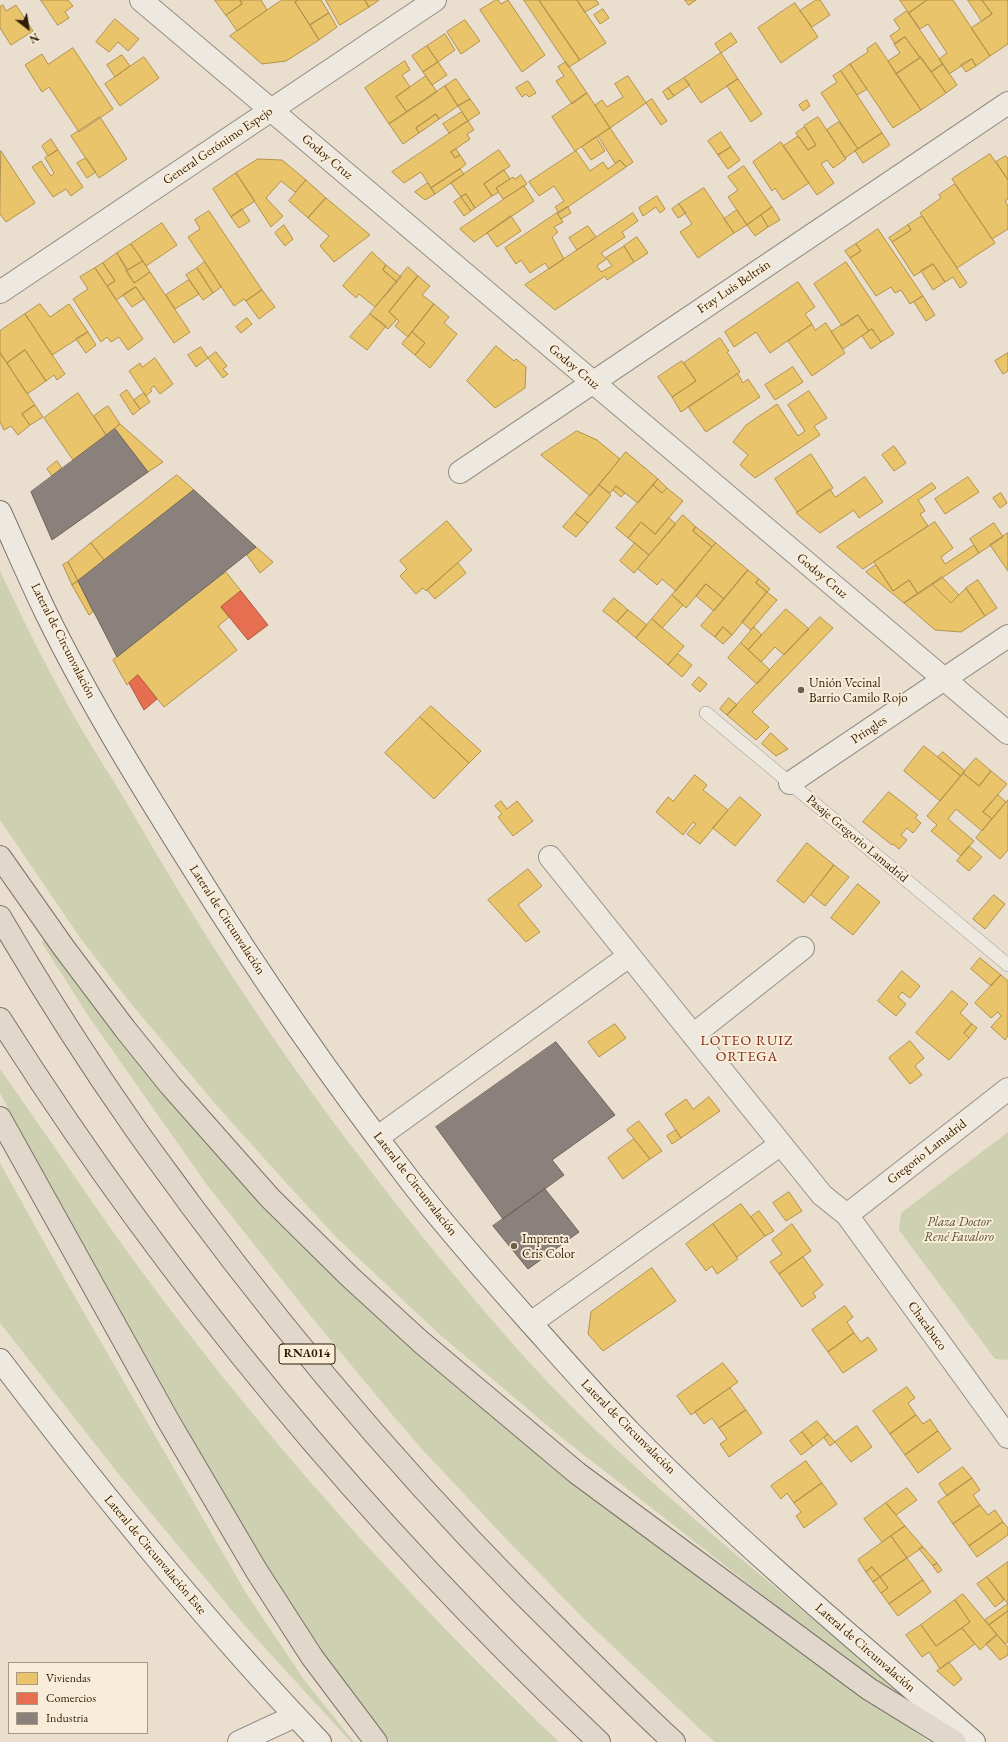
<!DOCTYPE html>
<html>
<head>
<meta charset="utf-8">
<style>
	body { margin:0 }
	#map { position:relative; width:1008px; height:1742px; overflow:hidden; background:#eadfcf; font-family:"EB Garamond",serif }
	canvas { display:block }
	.legend { position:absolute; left:8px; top:1662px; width:140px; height:72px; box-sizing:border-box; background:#f9ecd8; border:1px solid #a79884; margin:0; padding:5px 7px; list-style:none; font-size:12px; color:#2d1b07 }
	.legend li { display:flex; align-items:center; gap:8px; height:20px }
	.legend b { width:20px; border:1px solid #a79884 }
	.north { position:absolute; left:8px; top:8px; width:40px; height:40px; -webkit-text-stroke:3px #f9ecd8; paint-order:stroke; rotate:149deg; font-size:11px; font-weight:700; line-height:16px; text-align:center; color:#2d1b07 }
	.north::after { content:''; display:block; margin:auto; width:14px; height:18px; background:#2d1b07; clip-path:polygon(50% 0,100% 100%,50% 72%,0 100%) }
</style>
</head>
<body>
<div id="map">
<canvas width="1008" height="1742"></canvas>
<ul class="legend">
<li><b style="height:11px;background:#e9c46a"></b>Viviendas</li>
<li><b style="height:11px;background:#e76f51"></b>Comercios</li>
<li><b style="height:11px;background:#8a817c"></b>Industria</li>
</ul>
<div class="north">N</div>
</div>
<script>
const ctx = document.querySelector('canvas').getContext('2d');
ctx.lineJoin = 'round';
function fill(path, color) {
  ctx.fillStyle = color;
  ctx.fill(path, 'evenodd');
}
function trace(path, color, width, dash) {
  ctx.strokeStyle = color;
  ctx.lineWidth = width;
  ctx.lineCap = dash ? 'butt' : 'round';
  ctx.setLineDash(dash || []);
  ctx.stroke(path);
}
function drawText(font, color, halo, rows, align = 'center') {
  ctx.font = font + ' "EB Garamond",serif';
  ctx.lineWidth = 4;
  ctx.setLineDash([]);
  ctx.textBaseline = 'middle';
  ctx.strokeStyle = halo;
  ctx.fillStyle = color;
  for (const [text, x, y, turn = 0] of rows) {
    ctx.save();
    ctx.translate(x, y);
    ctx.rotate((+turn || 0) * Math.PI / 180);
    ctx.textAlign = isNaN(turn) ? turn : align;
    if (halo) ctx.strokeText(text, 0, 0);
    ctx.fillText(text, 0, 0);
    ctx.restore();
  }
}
fill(new Path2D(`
	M0,571c28,59 57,118 91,174 10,17 21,33 31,50 40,69 81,138 126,205 53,81 112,159 173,235 48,58 96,117 149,170 104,103 219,192 330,287v4l-2,1 -69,-50 -273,-214 -118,-100 -101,-95 -48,-52 -72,-80 -89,-106 -47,-61 -81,-119z
	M43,940l4,2 98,129 45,54 111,120 85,80 42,38 98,81 280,208 123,90h-214l-14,-12 -116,-110 -78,-80 -86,-92 -31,-36 -77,-93 -106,-134 -120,-171 -45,-71z
	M0,1069c59,83 114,168 176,248 116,152 245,293 383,425h-169l-84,-112 -37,-58 -49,-84 -197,-351 -23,-44z
	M1008,1132v228l-13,-1 -96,-129 2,-17z
	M0,1163l68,122 178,308 59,88 49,61h-3l-107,-117 -127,-153 -117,-149z`), '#cdd0b1');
const homes = new Path2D(`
	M41,0h27l5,6 -8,6 4,6 -11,7z
	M215,0h25l2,4 -16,11z
	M240,0h21l6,10 -30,21 -11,-16 16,-11z
	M282,0h16l-3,2 24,38 -33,21 -24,3 -32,-28z
	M298,0h23l8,13 -19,12 -15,-23z
	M326,0h39l4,7 -29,18z
	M365,0h14l-10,7z
	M496,0h2l3,4 7,-4 37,55 -23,17 -42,-62z
	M524,0h15l41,60 -11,7z
	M539,0h38l29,43 -26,17z
	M577,0h19l3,4 -14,8z
	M685,0h11l-7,5z
	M816,0h4l10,15 -18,12 -12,-16z
	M900,0h27l-18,13z
	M927,0h26l37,56 -14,10 -4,-7 -23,15 -10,-15 8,-6 -19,-29 -8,5 -11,-16z
	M968,0h14l10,14 -10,7z
	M982,0h25l1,2v42l-18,12 -19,-28 21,-14z
	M795,3l23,34 -37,26 -23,-35z
	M3,5l3,6 10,-6 17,26 -22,14 -11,-17v-21z
	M603,9l6,9 -9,6 -6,-9z
	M907,11l36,53 -12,8 -26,-35 -10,7 -5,-8 10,-7 -6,-9z
	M329,13l8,14 -18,13 -9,-15z
	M115,19l24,20 -11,12 -10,-9 -9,10 -13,-10z
	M465,20l15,21 -19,13 -14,-22z
	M731,33l6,9 -16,11 -6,-9z
	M445,34l10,16 -17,12 -11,-16z
	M905,37l15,21 -24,16 -8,-13 12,-8 -6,-9z
	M876,43l45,67 -28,18 -43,-64 18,-12 -1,-3z
	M427,46l11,16 -15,10 -11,-16z
	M73,48l40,61 -34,23 -30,-45 -7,5 -17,-27 17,-11 6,10z
	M721,53l17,26 -37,24 -17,-25z
	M122,55l8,11 -15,11 -8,-12z
	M144,57l15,21 -39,28 -15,-22z
	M921,57l25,36 -25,17 -25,-36z
	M972,59l4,7 -10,6 -5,-7z
	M405,61l5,9 -8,5 8,12 -14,10 11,15 -18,12 -24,-36z
	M438,62l9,13 -15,10 -9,-13z
	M566,62l21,31 -15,11 -16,-23 8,-5 -6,-9z
	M850,64l17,25 -10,6 -16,-24z
	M943,64l14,21 -11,8 -15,-21z
	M841,71l41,62 -24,16 -37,-56 16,-11 -4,-6z
	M426,76l11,16 -30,20 -11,-15z
	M628,76l18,27 -36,25 -15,-23 7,-5 5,7 16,-10 -8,-13z
	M684,78l6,7 -16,11 -6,-8z
	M456,79l14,20 -12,7 -13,-20z
	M738,79l24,35 -11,8 -24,-36z
	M528,81l8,12 -7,4 -3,-3 -4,3 -6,-9z
	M445,86l13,20 -19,13 -3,-5 -20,14 3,5 -16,11 -14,-20z
	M668,88l6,8 -6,4 -5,-8z
	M587,93l23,35 -35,23 -23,-34z
	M470,99l10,14 -12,8 -10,-15z
	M652,99l15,22 -6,4 -15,-22z
	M807,100l3,6 -7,5 -4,-6z
	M462,112l6,9 -19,12 -6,-9z
	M436,114l3,5 -20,14 -3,-5z
	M100,117l27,42 -28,19 -28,-42z
	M818,117l28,42 -13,9 -6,-8 -6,4 13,19 -17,12 -34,-49 15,-10 10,14 8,-5 -12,-19z
	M468,121l6,9 -7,4 3,5 -19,13 4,6 5,-3 6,9 -6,5 -29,19 -10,-16 -17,11 -12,-11z
	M839,122l19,27 -13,9 -18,-28z
	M805,127l11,18 -8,5 -12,-17z
	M610,128l23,34 -7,5 -6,-7 -5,3 -17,-27z
	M721,132l10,15 -13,8 -10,-14z
	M882,133l8,12 -27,18 -8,-12z
	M596,137l9,14 -14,9 -9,-13z
	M51,139l7,11 -10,6 -6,-10z
	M781,142l28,41 -26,17 -8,-12 -3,3 -19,-29z
	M731,147l9,13 -12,9 -10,-14z
	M456,149l4,6 -5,3 -4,-6z
	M58,150l25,37 -12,9 -5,-7 -13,8 -21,-30 9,-6 10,15 3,-3 -9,-15z
	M499,150l11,16 -26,18 8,12 -17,12 -9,-14 -5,3 -10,-14z
	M1,151l34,52 -29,19 -6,-8z
	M576,151l14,20 13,-9 5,7 12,-9 6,7 -67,46 -4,-6 9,-6 -10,-15 -15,10 -10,-14z
	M990,154l18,26v19l-3,2 3,5v23l-16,10 -40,-60z
	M1006,156l2,3v21l-12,-18z
	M86,158l10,14 -9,6 -10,-15z
	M258,159l24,1 24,20 -11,12 -14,-11 -15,17 17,18 -12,11 -35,-54z
	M744,166l28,41 -25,18 -19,-28 10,-7 -10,-13z
	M460,169l4,5 -29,20 -4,-6z
	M504,170l6,9 -14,9 3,4 -7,4 -8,-12z
	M236,173l19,28 -24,16 -18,-28z
	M521,175l6,9 -24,15 -7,-11 17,-11 2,2z
	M306,180l20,18 -18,20 -19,-17z
	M428,183l7,11 -10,6 -10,-8z
	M955,184l40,59 -38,25 -37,-55 21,-15 -2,-3z
	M524,186l10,15 -60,41 -14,-13z
	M704,188l30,45 -36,25 -18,-26 12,-8 -13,-20z
	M466,194l9,14 -4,3 -10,-14z
	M657,196l8,13 -5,4 -4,-6 -13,9 -4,-8z
	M461,197l10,14 -7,5 -10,-14z
	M326,198l44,37 -36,27 -14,-16 9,-10 -21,-18z
	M679,204l7,9 -8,5 -6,-9z
	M568,207l3,6 -10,6 -4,-6z
	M772,207l8,13 -12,7 -7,-12z
	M242,209l8,12 -11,7 -8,-11z
	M737,210l10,15 -13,8 -10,-14z
	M209,211l53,79 -16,11 -2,-2 -10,7 -46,-69 12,-8 -5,-9z
	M557,213l6,9 -9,5 4,5 -6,5 12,22 -15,10 -4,-6 -15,10 -9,-13 -5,4 -11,-16z
	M633,213l5,8 -16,11 3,5 -24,16 4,5 19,-12 10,16 -27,18 -2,-4 -50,34 -30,-25zM607,259l5,7 -11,6 -4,-6z
	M761,215l7,12 -13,9 -8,-11z
	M511,216l10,15 -24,16 -10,-14z
	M922,216l45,67 -7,5 -7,-11 -8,5 -12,-18 -19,12 -22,-34 19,-12 -3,-5z
	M162,223l15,22 -31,21 -15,-22z
	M284,225l9,14 -8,7 -10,-13z
	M908,225l3,5 -19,12 -3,-4z
	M588,226l8,11 -19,13 -8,-12z
	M878,229l45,67 -13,8 -9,-14 -6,3 -4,-6 -15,9 -26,-38 11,-7 -5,-7z
	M637,237l11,16 -14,9 -10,-16z
	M131,244l12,17 -15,9 -11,-17z
	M856,244l5,7 -11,7 -5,-7z
	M372,252l14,13 -3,5 14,12 -22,25 -16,-13 -3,4 -13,-12z
	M117,253l17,30 16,-11 40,60 -16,11 -38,-56 -20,13 -9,-14 8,-5 -12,-18z
	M143,261l7,11 -16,11 -8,-12z
	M205,262l16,25 -8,6 -16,-25z
	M846,262l48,72 -13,8 -9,-13 -3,2 -11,-16 -16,11 -28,-42z
	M103,263l12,18 -8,5 -12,-18z
	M933,264l12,18 -12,8 -12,-19z
	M386,265l15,12 -4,5 -14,-12z
	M408,267l10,9 -29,36 8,7 -9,10 -18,-15z
	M95,268l48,71 -15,11 -9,-13 -8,5 -4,-5 -6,5 -28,-43 15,-10 -8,-12z
	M197,268l16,25 -10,7 -17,-25z
	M418,276l12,10 -8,9 12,9 -26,33 -13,-11 4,-5 -10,-9z
	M189,280l10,14 -24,15 -9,-14z
	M798,282l17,25 -10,7 7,10 -42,29 -14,-21 -22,15 -9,-15z
	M136,287l8,12 -12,8 -9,-12z
	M262,290l13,17 -16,12 -13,-18z
	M923,296l12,19 -9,6 -12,-19z
	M40,304l10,13 19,-13 19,28 -36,23 -27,-41z
	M434,304l15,13 -5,6 13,11 -27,34 -15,-13 10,-12 -13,-11z
	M25,314l40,60 -8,6 -3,-5 -8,6 -21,-31 -18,13 -7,-10v-22z
	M370,314l16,12 -19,24 -17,-13z
	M858,315l11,16 -26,18 -12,-17z
	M247,318l5,6 -11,9 -5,-6z
	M826,323l19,30 -33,23 -24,-35 24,-17 3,6z
	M872,329l9,13 -10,7 -9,-13z
	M88,332l8,13 -10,8 -10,-14z
	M412,332l13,11 -10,12 -13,-11z
	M720,338l9,13 -2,1 13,20 -59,40 -9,-15 24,-16 -12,-18z
	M496,346l18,15 2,-2 10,8 -1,21 -30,20 -28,-27z
	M201,347l7,11 -12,9 -8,-12z
	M25,350l21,31 -19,13 -20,-31z
	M216,352l11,14 -4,3 5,5 -5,4 -15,-20z
	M0,353l35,52 -13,9 8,11 -12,10 -7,-9 -7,4 -4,-8z
	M1008,353v18l-5,3 -8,-13z
	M155,358l18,26 -13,10 -6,-8 -4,3 2,2 -6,5 -17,-25 11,-8 2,4z
	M682,361l14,20 -24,16 -14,-20z
	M793,367l10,15 -28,18 -10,-15z
	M738,374l5,9 5,-4 12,18 -54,35 -18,-25z
	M127,390l13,19 -7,6 -13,-20z
	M809,391l18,27 -13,8 6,9 -65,43 -15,-13 8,-10 -15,-13 13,-17 31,-21 21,32 7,-5 -17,-26z
	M78,393l28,42 -33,25 -29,-42z
	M144,393l6,9 -10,7 -6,-9z
	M35,405l8,12 -13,8 -8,-11z
	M108,406l12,18 -14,11 -12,-19z
	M120,424l43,38 -15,10 -33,-43z
	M577,431l20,9 23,19 -30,37 -49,-41z
	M894,446l12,17 -12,8 -12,-16z
	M626,452l32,27 -20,24 -22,-17 -6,7 -11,-8z
	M811,454l22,34 -36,24 -22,-33z
	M57,461l5,7 -10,8 -5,-7z
	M177,475l17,15 -90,70 -13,-17z
	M865,477l18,25 -24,16 -5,-8 -34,23 -24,-20 34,-24 5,8z
	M968,477l11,15 -34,22 -10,-15z
	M658,479l9,9 -5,5 -9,-8z
	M932,483l4,5 -18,12 7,11 -5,3 8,12 -65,43 -26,-22z
	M599,485l12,10 -23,28 -13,-10z
	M653,485l9,8 5,-5 16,13 -28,33 -14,-12 -13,16 -12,-10z
	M616,486l9,7 -4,4 -8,-7z
	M1001,493l6,10 -7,5 -7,-10z
	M575,513l13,10 -12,14 -13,-10z
	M683,515l13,12 -3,4 19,16 -36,44 -14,-12 -5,6 -19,-16z
	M669,518l7,6 -27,31 -21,-17 13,-16 14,12z
	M447,521l25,29 -46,41 -3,-3 -7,6 -16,-18 7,-7 -7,-8z
	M935,522l18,26 -12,9 4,7 29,-19 5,8 -61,41 -9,-14 -16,11 -19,-29z
	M994,523l9,14 -24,16 -9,-14z
	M696,527l20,16 -4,4 -19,-16z
	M1008,533v38l-18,-26z
	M91,543l13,17 -26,21 -10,-19z
	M635,543l14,12 -15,18 -14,-12z
	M716,543l32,27 -24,29 -18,-15 -20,24 -14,-13z
	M256,547l17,15 -13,11 -13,-18z
	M68,562l10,19 -6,4 -9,-20z
	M458,563l8,10 -31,26 -8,-9z
	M876,565l17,26 16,-11 9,14 -14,9 -38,-31z
	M748,570l11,9 -3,4 11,9 -35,43 -9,-8 -8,10 -14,-11z
	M226,572l15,19 -20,16 8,10 -11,9 19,24 -73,57 -26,-32 -11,10 -14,-25z
	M942,577l17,18 -8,8 -19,-19z
	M759,579l11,10 -3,3 -11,-9z
	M978,580l19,28 -12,8 -19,-28z
	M78,581l15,31 -4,3 -17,-30z
	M706,584l18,15 -10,12 -18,-15z
	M932,584l19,19 15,-15 19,28 -24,16 -26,-2 -31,-27z
	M767,592l10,8 -26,30 -9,-8z
	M672,595l11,10 -21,23 -10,-9z
	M614,598l14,12 -11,12 -14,-11z
	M786,609l23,20 -25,26 -9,-8 -14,15 -13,-12z
	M628,610l19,15 -11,13 -19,-16z
	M820,617l13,11 -81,84 17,15 -13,13 -29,-25z
	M652,619l32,27 -16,19 -32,-27z
	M723,627l9,8 -9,9 -8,-7z
	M754,627l8,8 -14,15 -7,-7z
	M741,643l29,27 -13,14 -29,-26z
	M678,654l14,11 -10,12 -14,-12z
	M699,677l8,7 -7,8 -8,-7z
	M729,698l8,7 -10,10 -7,-6z
	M431,706l50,45 -12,12 -49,-46z
	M420,717l49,46 -35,36 -49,-46z
	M771,733l17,16 -12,7 -14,-12z
	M924,746l37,30 -21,25 -36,-30z
	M943,752l22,19 -4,5 -23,-19z
	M976,758l15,13 -12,15 -16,-13z
	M991,771l16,13 -24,28 9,7 -10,12 -26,-22 -8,10 26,22 -13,15 -30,-25 6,-6 -10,-9 36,-43 16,13z
	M695,775l12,10 -4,5 25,20 -28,34 -13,-10 9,-10 -3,-2 -10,13 -27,-23 12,-15 5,4z
	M889,792l29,23 -3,3 6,5 -8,10 -6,-5 -6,7 6,5 -8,9 -6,-5 -1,1 -29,-23z
	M998,795l8,7 -14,17 -9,-7z
	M740,797l21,18 -26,31 -22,-18z
	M1008,800v50l-8,9 -24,-21z
	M501,801l6,8 10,-8 16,20 -20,15 -15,-19 4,-3 -7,-8z
	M807,843l27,22 -30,38 -27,-22z
	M969,846l13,11 -13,14 -12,-10z
	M834,865l15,12 -24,29 -14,-11z
	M528,869l14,17 -24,19 22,27 -14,10 -38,-42z
	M858,884l22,18 -27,33 -22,-17z
	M994,895l11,9 -20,25 -12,-10z
	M980,958l21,17 -10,11 -20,-17z
	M902,971l18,15 -10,12 -8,-6 -4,5 8,7 -10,12 -18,-15z
	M1001,975l7,6v55l-3,4 -14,-13 10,-11 -3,-4 -7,6 -16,-15z
	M952,991l16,13 -8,9 12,11 -8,9 5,5 -20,22 -33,-27z
	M615,1024l11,14 -27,19 -11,-15z
	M972,1024l5,4 -8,10 -5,-5z
	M910,1041l14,17 -9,8 7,9 -12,9 -21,-26z
	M709,1097l11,14 -39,27 -16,-24 21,-15 7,10z
	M639,1121l23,30 -12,8 -23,-29z
	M676,1130l5,8 -9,6 -5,-8z
	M634,1139l16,20 -27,20 -15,-21z
	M789,1192l13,19 -16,10 -13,-18z
	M741,1204l24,32 -28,21 -24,-33z
	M759,1211l15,20 -9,5 -14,-19z
	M713,1224l25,35 -21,15 -5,-8 -6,5 -20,-27z
	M792,1224l19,27 -32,23 -9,-12 12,-8 -10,-14z
	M803,1257l20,28 -10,8 3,4 -14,10 -23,-33z
	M652,1268l24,33 -73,50 -15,-17 3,-22z
	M845,1306l8,11 -6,5 7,11 -26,19 -16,-22z
	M854,1333l7,9 7,-5 9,13 -34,23 -15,-21z
	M723,1363l15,19 -47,33 -14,-19z
	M907,1387l8,11 -7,5 8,12 -26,19 -17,-23z
	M730,1388l16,22 -27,18 -7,-10 -8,6 -9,-12z
	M746,1410l16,23 -33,24 -9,-13 7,-5 -8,-11z
	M916,1415l7,9 7,-5 8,12 -33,24 -15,-21z
	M817,1421l11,13 -15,12 -11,-14z
	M857,1426l15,21 -21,15 -16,-20z
	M938,1431l13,18 -33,24 -13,-18z
	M802,1432l11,14 -12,9 -11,-14z
	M828,1434l7,8 -5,4 -6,-8z
	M806,1461l16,22 -28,20 -7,-10 -6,6 -10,-13z
	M963,1467l9,11 -25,18 -8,-12z
	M972,1478l8,12 -7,5 7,10 -27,19 -15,-22z
	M822,1483l15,21 -33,24 -8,-12 5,-4 -7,-9z
	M907,1488l10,12 -21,15 -10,-12z
	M886,1503l19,23 -23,16 -18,-23z
	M980,1505l8,10 7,-5 8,12 -34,24 -16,-22z
	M1003,1522l5,6v7l-31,22 -8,-11z
	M905,1526l18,21 -16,11 -16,-22z
	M891,1536l16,22 -27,19 -8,-10 -6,5 -8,-12z
	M923,1547l14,16 -4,3 -14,-17z
	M907,1558l16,22 -34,24 -8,-11 7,-5 -8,-11z
	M1008,1562v42l-21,-27z
	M937,1563l5,7 -4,3 -5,-7z
	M872,1567l8,10 -7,5 -7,-10z
	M880,1577l8,11 -7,5 -8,-11z
	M987,1577l17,23 -9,7 -18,-23z
	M923,1580l8,12 -33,24 -9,-12z
	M963,1594l34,41 -17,15 -18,-22 8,-6 -15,-22z
	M955,1600l15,22 -34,24 -15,-21z
	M1008,1604v7l-19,14 -4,-5z
	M1008,1611v31l-3,2 -16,-19z
	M921,1625l15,21 26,-18 13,16 -35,25 -11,-17 -7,5 -16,-22z
	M997,1635l11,12v8l-8,5 -14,-16z
	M949,1662l13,17 -8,7 -17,-15z`);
fill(homes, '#e9c46a');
trace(homes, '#b1914c', 1);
const shops = new Path2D(`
	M241,591l27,34 -20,15 -27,-33z
	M138,675l19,24 -13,11 -15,-27z`);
fill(shops, '#e76f51');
trace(shops, '#af563b', 1);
const industry = new Path2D(`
	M115,429l33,43 -96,68 -21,-48z
	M194,490l62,57 -139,110 -39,-76z
	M556,1042l59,73 -63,45 12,15 -61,44 -67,-92z
	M545,1189l34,43 -51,37 -35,-43z`);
fill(industry, '#8a817c');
trace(industry, '#6e6259', 1);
const lane = new Path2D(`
	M706,713l302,252`);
const street = new Path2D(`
	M141,0l867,733
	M0,292l435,-292
	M460,472l548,-369
	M790,783l218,-147
	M550,857l272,338 25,20 161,222
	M693,1035l110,-87
	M378,1137l251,-181
	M847,1215l161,-126
	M531,1323l250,-179
	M239,1742l56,-26`);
const secondary = new Path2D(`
	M0,512c15,33 30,68 46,101 43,88 95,172 147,255 67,108 140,213 218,314 37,48 78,94 118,139 34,38 67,76 102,112 108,110 227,209 343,309
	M0,1360c100,132 205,262 320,382`);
const highway = new Path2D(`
	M0,857l64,91 61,81 45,56 100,113 80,79 71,65 156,131 292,216 86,53
	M0,917c41,70 84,138 130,204 19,28 40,55 60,83 115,155 242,302 380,437 34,34 69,69 104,101
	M0,1019c168,265 371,508 599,723
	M0,1118l169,304 87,148 56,87 64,85`);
trace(lane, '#968e82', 14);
trace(street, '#968e82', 24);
trace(secondary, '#7b7368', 24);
trace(highway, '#7b7368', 24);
trace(lane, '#ede8e0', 13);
trace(street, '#ede8e0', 22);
trace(secondary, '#ede8e0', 22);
trace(highway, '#e1d7cb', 22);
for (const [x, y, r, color] of [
	[801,690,4,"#6f604d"],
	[514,1246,4,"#6f604d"]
]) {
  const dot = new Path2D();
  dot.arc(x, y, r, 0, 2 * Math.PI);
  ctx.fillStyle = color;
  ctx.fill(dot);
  trace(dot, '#f9ecd8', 1.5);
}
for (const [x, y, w] of [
	[307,1354,56]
]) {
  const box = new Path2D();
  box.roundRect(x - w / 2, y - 10, w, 20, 3);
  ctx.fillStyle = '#f9ecd8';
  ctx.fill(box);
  trace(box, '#2d1b07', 1);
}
drawText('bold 12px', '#2d1b07', null, [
	["RNA014",307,1354]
]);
drawText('13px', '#2d1b07', '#f9ecd8', [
	["General Gerónimo Espejo",218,146,-34],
	["Godoy Cruz",327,157,40],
	["Fray Luis Beltrán",734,287,-34],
	["Godoy Cruz",574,367,40],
	["Godoy Cruz",822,576,40],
	["Lateral de Circunvalación",63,641,63],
	["Pringles",869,730,-34],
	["Pasaje Gregorio Lamadrid",857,839,40],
	["Lateral de Circunvalación",227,920,57],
	["Gregorio Lamadrid",927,1152,-38],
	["Lateral de Circunvalación",415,1184,52],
	["Chacabuco",927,1326,54],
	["Lateral de Circunvalación",628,1427,45],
	["Lateral de Circunvalación Este",155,1555,50],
	["Lateral de Circunvalación",865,1648,41]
]);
drawText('13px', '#2d1b07', '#f9ecd8', [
	["Unión Vecinal",809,683],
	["Barrio Camilo Rojo",809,698],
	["Imprenta",522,1239],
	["Cris Color",522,1254]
], 'left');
drawText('italic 13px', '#564e33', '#f9ecd8', [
	["Plaza Doctor",959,1222],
	["René Favaloro",959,1237]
]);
ctx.letterSpacing = '1px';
drawText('14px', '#7a1f14', '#f9ecd8', [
	["LOTEO RUIZ",747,1041],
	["ORTEGA",747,1057]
]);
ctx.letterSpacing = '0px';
</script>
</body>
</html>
